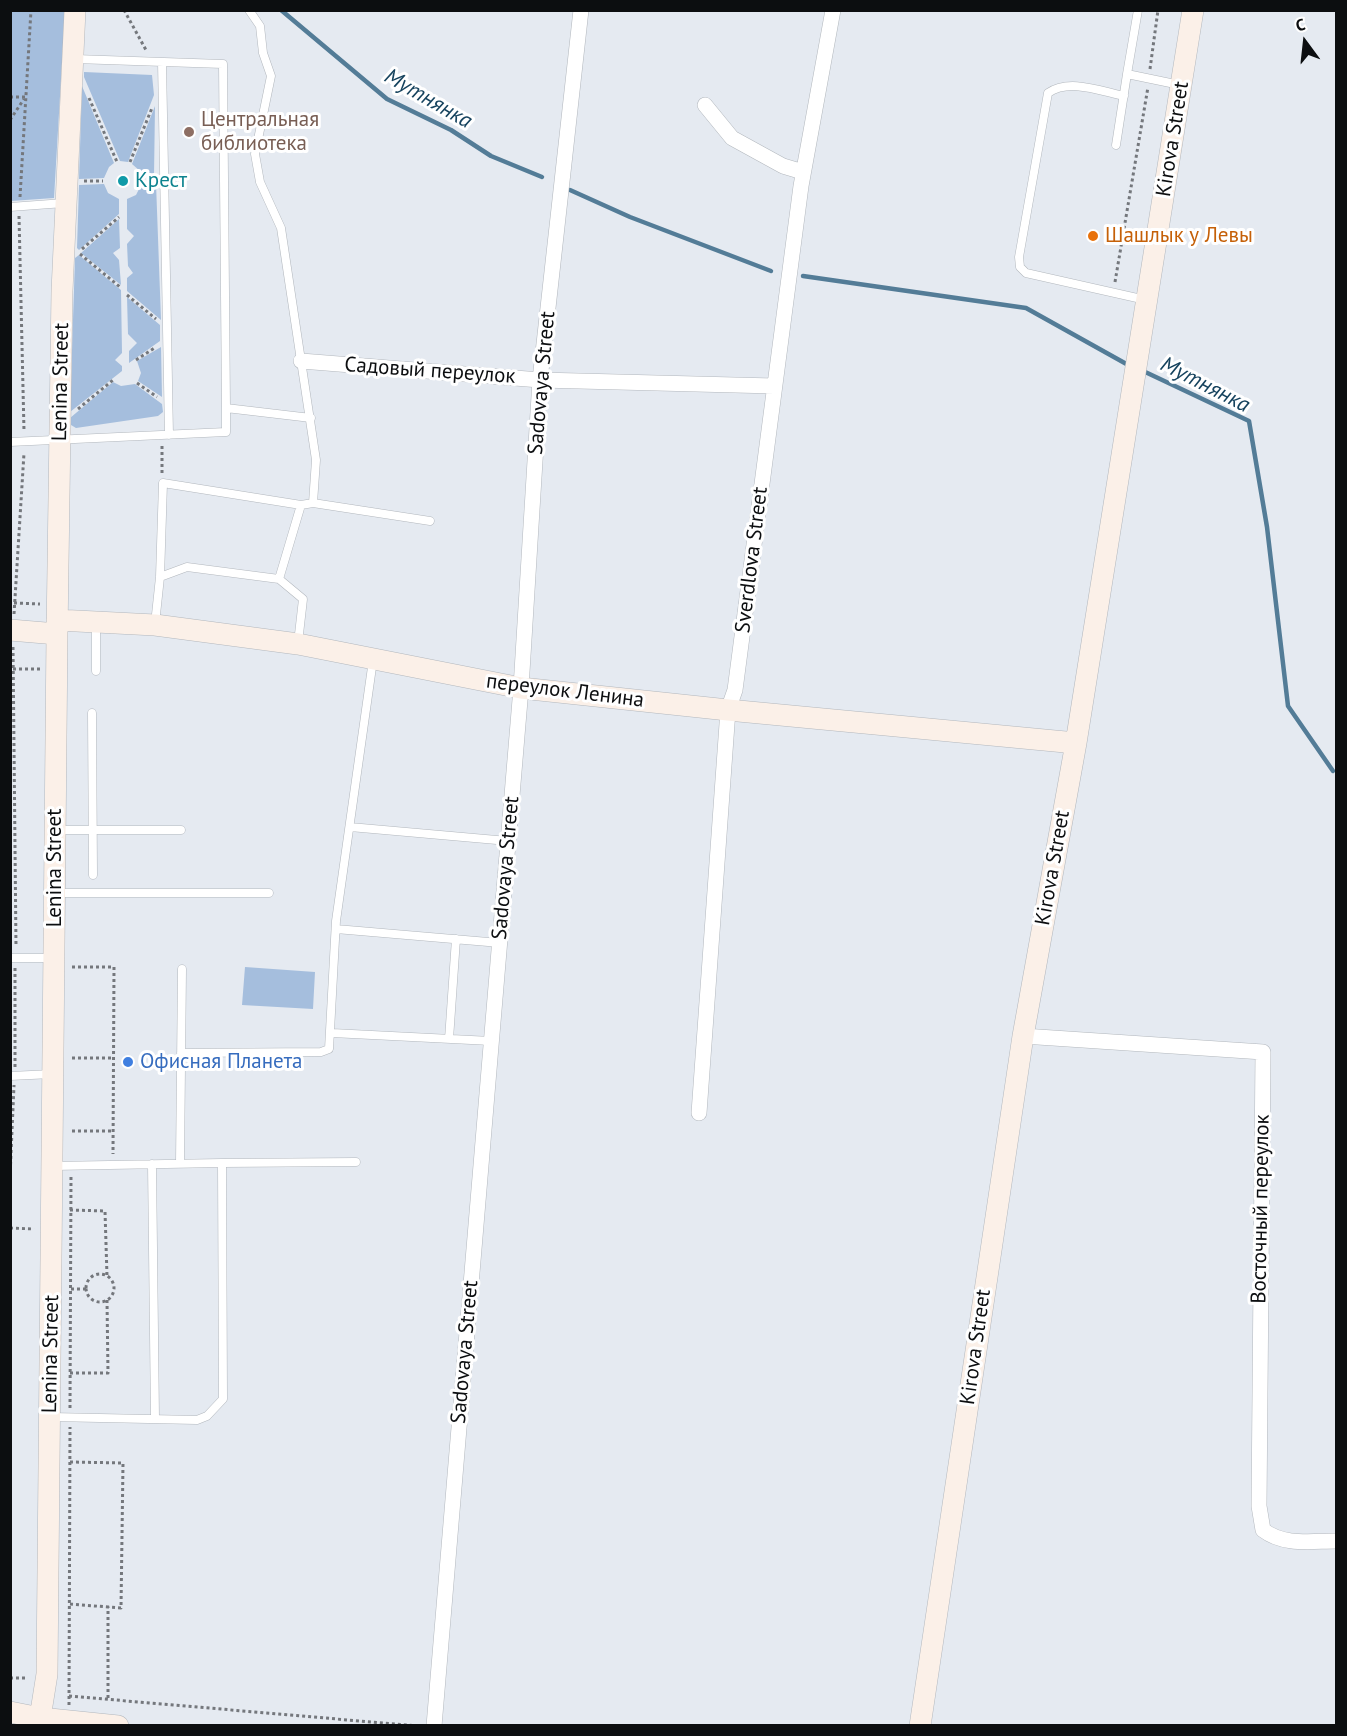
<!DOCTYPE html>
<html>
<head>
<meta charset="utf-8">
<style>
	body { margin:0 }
	#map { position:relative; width:1347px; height:1736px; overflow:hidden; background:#e5eaf1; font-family:"PT Sans",sans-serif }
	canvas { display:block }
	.frame { position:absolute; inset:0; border:12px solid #0c0e10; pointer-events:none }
	.north { position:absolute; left:1275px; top:12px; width:60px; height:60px; -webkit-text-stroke:4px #fff; paint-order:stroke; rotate:345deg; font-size:16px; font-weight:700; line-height:24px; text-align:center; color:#0c0e10 }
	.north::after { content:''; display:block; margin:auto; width:21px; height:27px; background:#0c0e10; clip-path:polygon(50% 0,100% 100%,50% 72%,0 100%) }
</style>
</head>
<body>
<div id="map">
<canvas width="1347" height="1736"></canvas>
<div class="frame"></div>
<div class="north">С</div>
</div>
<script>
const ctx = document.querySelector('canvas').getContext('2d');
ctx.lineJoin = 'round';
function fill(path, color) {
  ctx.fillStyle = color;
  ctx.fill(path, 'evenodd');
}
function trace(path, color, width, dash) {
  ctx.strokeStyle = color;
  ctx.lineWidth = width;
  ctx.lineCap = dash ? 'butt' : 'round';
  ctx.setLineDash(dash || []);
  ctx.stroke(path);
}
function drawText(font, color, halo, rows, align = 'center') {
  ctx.font = font + ' "PT Sans",sans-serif';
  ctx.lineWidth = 6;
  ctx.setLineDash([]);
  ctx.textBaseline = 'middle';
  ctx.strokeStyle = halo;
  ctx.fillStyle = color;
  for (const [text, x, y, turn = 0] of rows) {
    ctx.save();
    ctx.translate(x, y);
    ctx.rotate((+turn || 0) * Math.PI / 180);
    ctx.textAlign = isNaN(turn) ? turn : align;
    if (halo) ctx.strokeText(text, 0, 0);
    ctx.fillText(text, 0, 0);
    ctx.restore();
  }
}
fill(new Path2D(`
	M11,11h54l-11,187 -43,3z
	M84,72l68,3 2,20 -26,67 -8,-1 -36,-84z
	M82,86l32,77 -5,4 -5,11 -25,1z
	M155,106l-1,70 -12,1 -2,-6 -8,-7z
	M142,183h14l5,137 -34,-29v-13l6,-5 -5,-7 -1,-22 7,-8 -7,-7v-30l9,-4z
	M104,184l4,9 11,6v15l-40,36 -2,-2 2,-63z
	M119,219l1,29 -7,5 6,7 2,25 -40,-32z
	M79,255l42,35 1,63 -7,7 7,6v5l-52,41 5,-154z
	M127,297l33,28v16l-31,22v-12l8,-8 -9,-9z
	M161,347l1,50 -24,-16 3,-8 -4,-12z
	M113,382l8,4 14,-2 27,20 1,8 -5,4 -82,12 -5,-3 -1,-7z
	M245,967l70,5 -2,37 -71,-4z`), '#a5bedd');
trace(new Path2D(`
	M281,10l106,89 64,31 40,26 51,21
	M570,190l60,27 141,54
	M803,276l223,32 104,58
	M1141,370l108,51 18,106 21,179 45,65`), '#537c97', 4.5);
const lane = new Path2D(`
	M249,10l11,16 3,27 8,23 -16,78 5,28 21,46 35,232 -3,43 -12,2 -22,74 24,20 -5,44
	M1138,10l-11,64 53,11
	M75,59l148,5 3,344 85,10
	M162,62l7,373
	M1124,96c-24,-5 -55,-18 -76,-3l-29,164 1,10 6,6 120,27
	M1116,145l11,-71
	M10,207l54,-4
	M10,442l216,-10v-24
	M313,503l117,18
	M160,577l27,-10 92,12
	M96,623v48
	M155,624l5,-47 3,-94 138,22
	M92,713l1,162
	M350,827l158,14
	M57,830h124
	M56,893h213
	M336,929l164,14
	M10,958h43
	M332,1033l159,8
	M449,1039l7,-100
	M181,1053l140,-1 8,-3 7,-128 37,-261
	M10,1076l42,-2
	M180,1163l2,-194
	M222,1163l134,-1
	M152,1164l3,255
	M51,1417l146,3 10,-4 16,-17 -1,-236 -169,3`);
const street = new Path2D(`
	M705,105l27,33 51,28 20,6
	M301,361l239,19 234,6
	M1023,1036l240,16 -4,454 4,24c21,16 48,11 73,11
	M699,1113l29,-403 7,-20 66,-504 32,-176
	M434,1726l87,-1038 19,-308 41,-370`);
const secondary = new Path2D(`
	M57,620l98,5 143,19 223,44 207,22 348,33
	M10,630l47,4
	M10,1712l30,6 78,8
	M40,1718l7,-44 10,-1040 5,-343 13,-281
	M920,1726l103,-690 53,-293 117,-733`);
trace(lane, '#b2b7bd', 9);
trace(street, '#b2b7bd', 16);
trace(secondary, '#b2b7bd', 22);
trace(new Path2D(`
	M124,10l22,40
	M1150,69l8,-59
	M10,97h16
	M89,98l28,64
	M10,120l14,-21
	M130,162l22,-54
	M142,180h13
	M84,181h19
	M20,197l11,-187
	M19,216l5,215
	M82,249l37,-32
	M80,254l40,33
	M1115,282l33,-195
	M127,295l29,24
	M136,360l20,-13
	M137,383l20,14
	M78,409l35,-29
	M162,446v27
	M14,603l26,1
	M14,614l10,-161
	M13,647l3,300
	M13,669h28
	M72,967h42l-1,187
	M72,1058h42
	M15,1067v-99
	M72,1131h42
	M10,1177l4,-92
	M70,1210l35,1 2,65
	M10,1228l24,1
	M86 1288a14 14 0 1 1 28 0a14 14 0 1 1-28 0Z
	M71,1289h15
	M70,1373h38l-1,-73
	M70,1408l1,-233
	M70,1462l53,1 -2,145 -13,-1
	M70,1604l38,3v92
	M10,1678h18
	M69,1696l349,30
	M69,1705l1,-278`), '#74777c', 3, [3, 3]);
trace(lane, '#fff', 8);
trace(street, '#fff', 15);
trace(secondary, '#fbf0e8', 21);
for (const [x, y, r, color] of [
	[189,132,6,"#8d6e63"],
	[123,181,6,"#0f9aa8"],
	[1093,236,6,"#e8710a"],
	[128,1062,6,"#3f7fe0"]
]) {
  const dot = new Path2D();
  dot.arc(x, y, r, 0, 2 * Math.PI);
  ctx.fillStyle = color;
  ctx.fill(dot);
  trace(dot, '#fff', 2);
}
drawText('21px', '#785e54', '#fff', [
	["Центральная",201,120],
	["библиотека",201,144]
], 'left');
drawText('21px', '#0c0e10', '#fff', [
	["Kirova Street",1173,139,-81],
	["Садовый переулок",430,371,4],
	["Lenina Street",61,382,-89],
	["Sadovaya Street",542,383,-85],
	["Sverdlova Street",752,560,-83],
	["переулок Ленина",565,691,7],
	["Lenina Street",55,868,-90],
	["Sadovaya Street",506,868,-85],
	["Kirova Street",1053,868,-80],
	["Восточный переулок",1261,1209,-89],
	["Kirova Street",976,1347,-82],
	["Sadovaya Street",465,1352,-85],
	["Lenina Street",51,1354,-89]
]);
drawText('21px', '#0d838f', '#fff', [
	["Крест",135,181]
], 'left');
drawText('21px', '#c56008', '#fff', [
	["Шашлык у Левы",1105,236]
], 'left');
drawText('21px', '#366cbe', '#fff', [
	["Офисная Планета",140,1062]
], 'left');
drawText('italic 22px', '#16435e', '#fff', [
	["Мутнянка",428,99,30],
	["Мутнянка",1205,385,27]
]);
</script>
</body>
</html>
